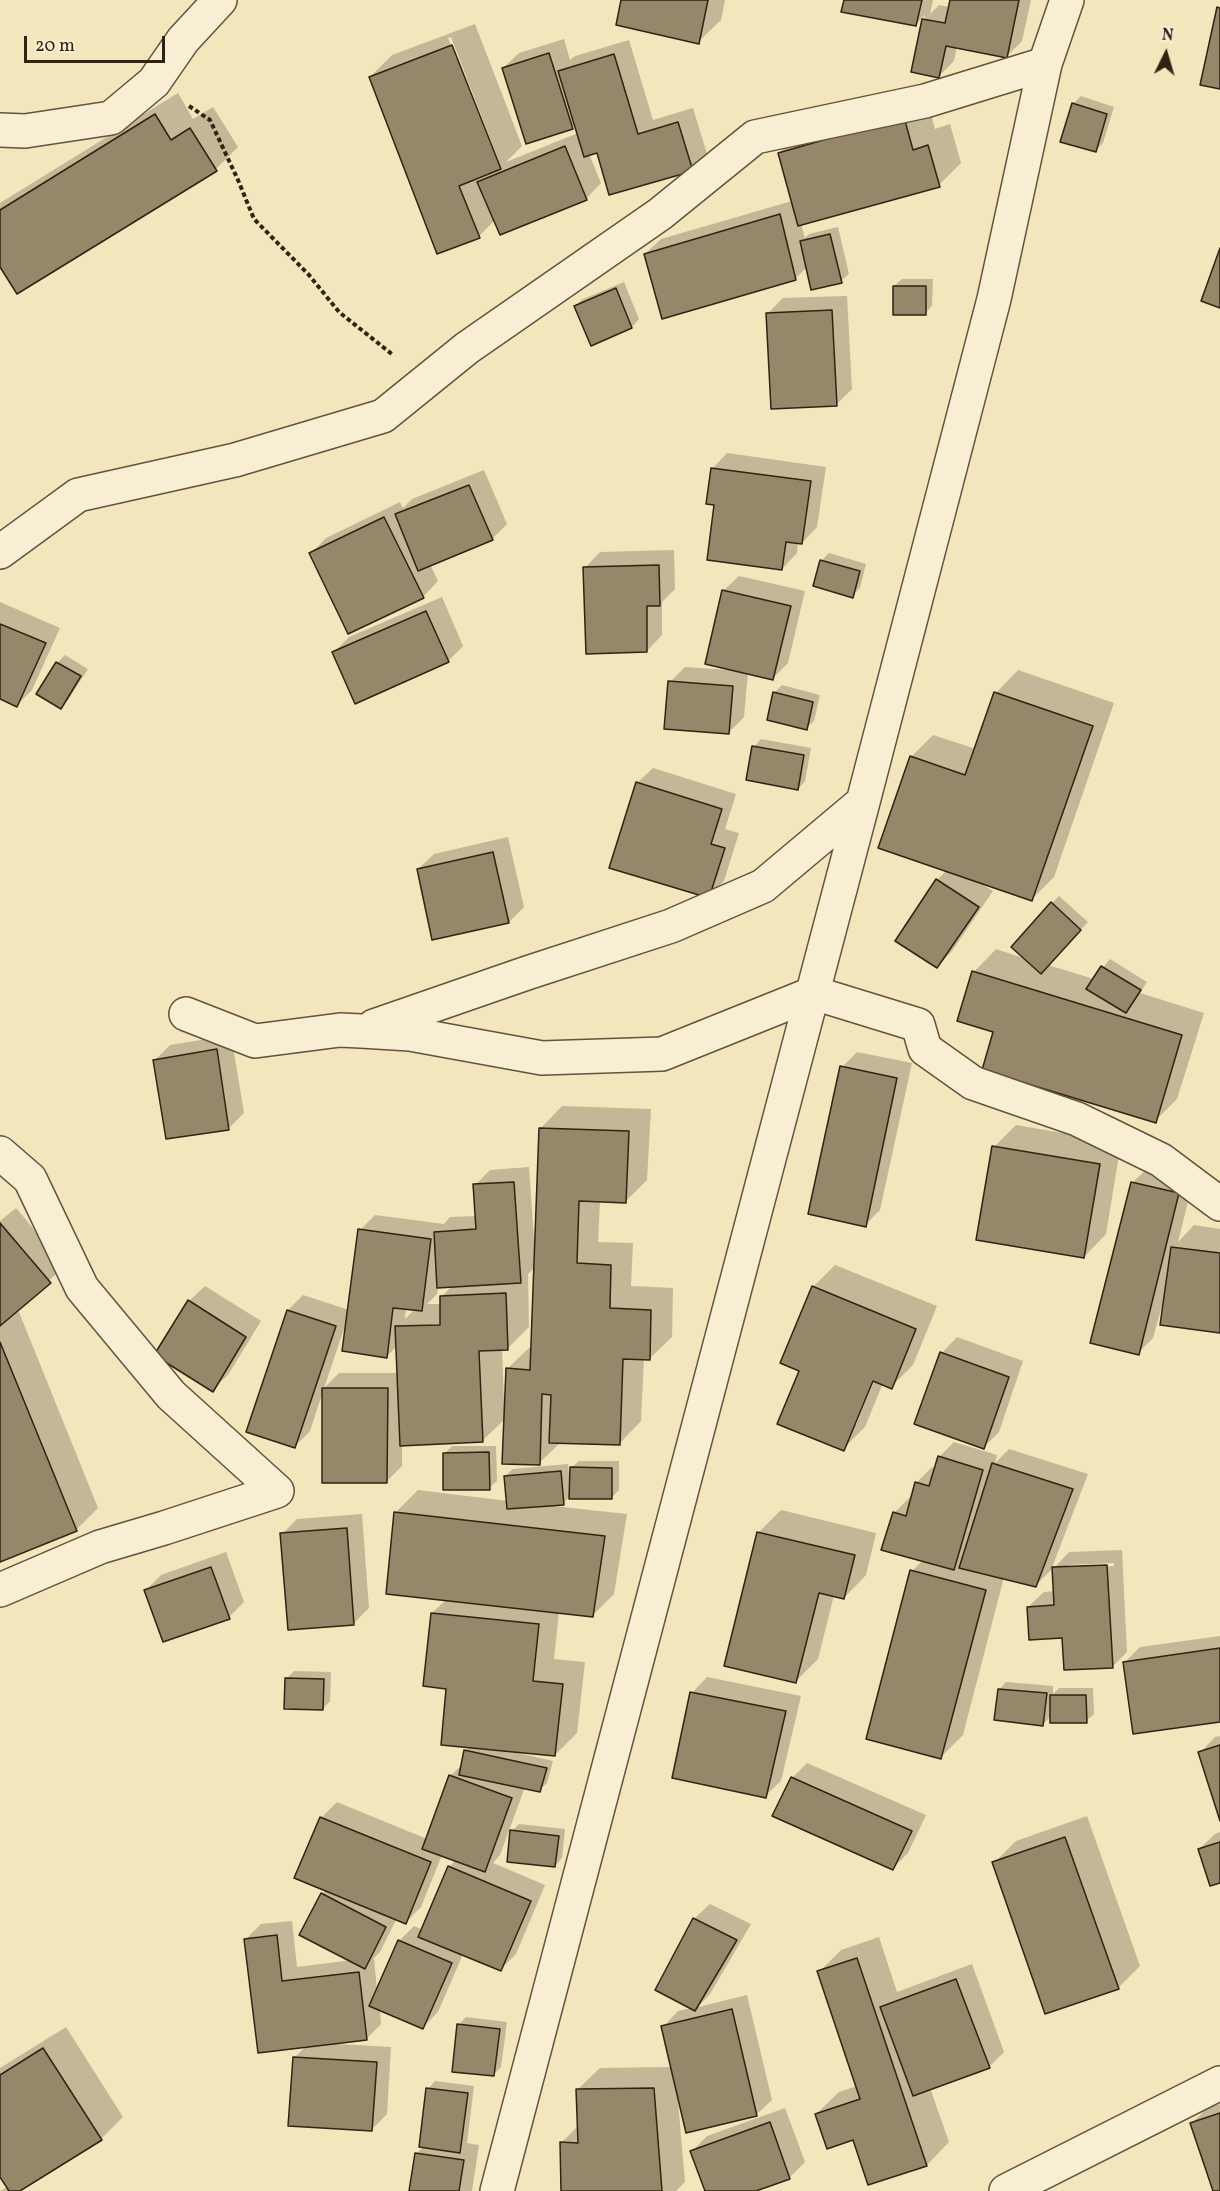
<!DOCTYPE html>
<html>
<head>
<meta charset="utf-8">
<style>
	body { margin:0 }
	#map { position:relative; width:1220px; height:2191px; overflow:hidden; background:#f3e5bc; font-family:Vollkorn,serif }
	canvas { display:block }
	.north { position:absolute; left:1136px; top:24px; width:60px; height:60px; -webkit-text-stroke:4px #f7eed3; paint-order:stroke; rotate:5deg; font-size:16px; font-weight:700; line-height:24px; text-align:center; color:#312212 }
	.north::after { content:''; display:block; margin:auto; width:21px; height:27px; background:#312212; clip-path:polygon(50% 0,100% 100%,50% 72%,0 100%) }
	.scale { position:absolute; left:24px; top:36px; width:141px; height:27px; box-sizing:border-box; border:3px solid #312212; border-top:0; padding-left:8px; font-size:18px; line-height:21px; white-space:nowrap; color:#312212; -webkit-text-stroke:4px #f7eed3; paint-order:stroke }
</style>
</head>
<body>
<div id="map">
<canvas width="1220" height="2191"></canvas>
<div class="north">N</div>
<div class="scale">20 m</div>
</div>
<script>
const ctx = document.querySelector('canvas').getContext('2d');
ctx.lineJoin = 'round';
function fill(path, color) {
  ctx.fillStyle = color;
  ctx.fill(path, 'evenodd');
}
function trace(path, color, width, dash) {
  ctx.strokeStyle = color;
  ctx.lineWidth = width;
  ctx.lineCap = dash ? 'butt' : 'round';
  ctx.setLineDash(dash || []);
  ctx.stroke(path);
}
fill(new Path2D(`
	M623,0h102l-4,20 -23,22z
	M846,0h87l-3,14 9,-9 11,2 1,-7h80l-9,41 -15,15 -50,-10 -3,15 -15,15 -26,-5 12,-56 -9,9z
	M475,24l47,122 -16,16 72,-29 -3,-9 -3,4 -69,-60 16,-15 45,-14 6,21 5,-4 54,-16 24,80 40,-12 14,46 -15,15 -94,-18 -9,3 12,29 -15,16 -91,21 -16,16 -109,-159 22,-22zM451,37l47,122h-3l-47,-121z
	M178,93l15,26 20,-12 25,40 -22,22 -198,123 -18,-28v-61z
	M926,96l9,33 15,-5 11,39 -22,22 -138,39 4,14 4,-4 29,-7 11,47 -8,7 -34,-14 -11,11 -133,39 -18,-63 16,-15 131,-38 -13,-48 22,-22z
	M1081,96l33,11 -11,36 -8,8 -22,-47z
	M902,279h31l-1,27 -7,8 -31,-28z
	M624,282l15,37 -7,8 -57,-21 8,-7z
	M847,296l5,93 -15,15 -70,-90 16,-16z
	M727,453l99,14 -9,60 -15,16 -4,-1 -1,11 -15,16 -66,-65 -4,-35z
	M484,470l23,54 -15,15 -62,25 8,17 -15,16 -112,-44 15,-15 74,-36 3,6 9,-9z
	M674,550l1,39 -13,13v33l-15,16 -62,-83 15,-16z
	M829,553l37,11 -6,24 -8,8 -31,-35z
	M739,576l66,15 -17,72 -15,15 -25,-6 -4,45 -15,15 -59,-50 15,-15 44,3 -6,-79z
	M442,597l21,49 -15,15 -114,-9 15,-15z
	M0,602l60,26 -28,62 -15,15 -17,-7z
	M65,655l23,14 -20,31 -7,7 -23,-13 19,-31z
	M1018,670l96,33 -60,174 -23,23 -51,-17 13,8 -41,60 -15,16v-87l10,-10 -36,-113 22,-22 43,14 20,-56z
	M782,685l38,10 -6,26 -8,7 -32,-35z
	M761,739l50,9 -6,33 -7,8 -44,-42z
	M653,768l83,26 -11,35 14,4 -15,48 -15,15 -72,-113z
	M508,837l16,70 -15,15 -91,-53 16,-15z
	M1059,896l29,26 -40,43 46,14 16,-20 37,23 -7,11 64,20 -27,86 -22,22 -160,-90 -21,-59 22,-23 30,10 26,-56z
	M231,1035l13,78 -16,16 -73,-69 15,-15z
	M857,1052l55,11 -32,147 -15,15 -23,-158z
	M562,1106l89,3 -4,71 -22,22 -25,-1 -2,41 35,1 -2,43 42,2 -1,49 -23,22 -5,-1 -3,63 -22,23 -58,-2 -22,21 -33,-45 -24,23 -80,4v21l-15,15 -64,-90 -13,40 -15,15 -7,-136 15,-15 46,15 11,-80 15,-15 69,9 6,-7 27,-1 -2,-31 15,-15 39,-3 5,72h2l4,-110zM535,1267l-2,80h-3l-23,22 -1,33h-2l-2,-53h5l22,-22 -1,-53zM452,1286l-11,11v7h-14l10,-10 1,-7zM406,1308l9,1 -10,10zM346,1323l41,33 11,-11 1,28h-60l-15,15z
	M1016,1125l105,18 -15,91 -22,23 -90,-110z
	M1148,1168l46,10 -16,64 16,-17 26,4v102l-57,-29 -10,36 -15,15 -6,-170z
	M16,1208l49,58 -55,49 9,-3 79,196 -22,22 -76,30v-339z
	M835,1265l102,41 -24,59 -22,22 -8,-4 -18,44 -22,22 -42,-79 12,-83zM874,1373l3,1 -21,51h-3z
	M205,1286l56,35 -33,54 -16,15 -23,-89z
	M957,1337l66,24 -24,71 -15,15 -42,-94z
	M954,1442l43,13 -2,8 14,-14 79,25 -37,96 -15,15 -32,-8 -41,158 -22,22 -29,-186 11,-11 -29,-47 15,-15h3l4,-15 16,-16 3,2 4,-12z
	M452,1446h44l1,35 -8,7 -45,-34z
	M579,1461h40v29l-8,8 -42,-1 -6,6 -10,3 74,8 -13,80 -22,22 -33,-4 -5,47 31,3 -8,71 -22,22 -37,-4v2l35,8 -6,22 -8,7 -14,-3 -25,68 -7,8 52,22 -29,69 -15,15 -38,-15 -25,58 -15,15 -43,-18 1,15 -15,15 -27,3v2l52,3 -4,67 -15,15 -78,-71 12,-12 -60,-107 15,-15 31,-3 5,46 55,-7 -30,-66 5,-5 -6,-71 16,-16 90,37 23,-63 13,-12 2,-13 5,-5 -22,-59 -16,-74 15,-14 -51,-87 22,-22 90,11 -3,-25 8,-7 55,-5 1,11h2v-7zM442,1855l14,5 -7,7 -26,63 -9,-4 -15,15 -22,49 -3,-32 6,-6 17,-34 9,4 15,-15z
	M781,1510l95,23 -10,42 -22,23 -10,-3 -16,64 -22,22 -38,-148z
	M362,1514l7,94 -15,15 -72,-89 15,-15z
	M1122,1550l5,102 -15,15 -49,-31 -35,-29 16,-15 11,-1 -1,-23 15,-16zM1114,1563v3l-46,2v-3z
	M226,1552l18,50 -15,15 -83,-27 15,-15z
	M1220,1636v84l-96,-57 16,-16z
	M294,1671l37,1 -1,29 -7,8 -36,-31z
	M707,1677l94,19 -20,85 -16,15 -73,-103z
	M1006,1682l47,4v8l6,-6h34l1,26 -8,7 -34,-6 -9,9 -44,-34z
	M1220,1736v80l-20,-63 15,-16z
	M807,1763l119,52 -18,38 -15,15 -101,-90z
	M1087,1816l53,150 -22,22 -124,-125 22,-22z
	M519,1824l46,5 -3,29 -7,8 -43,-35z
	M1220,1832v50l-21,-33 16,-15z
	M710,1904l41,20 -41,70 -12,13 49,-12 25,105 -16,15 -78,-14 7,81 -9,9h-113l-1,-49 17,-17 -2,-35 23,-22 72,-1 -9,-40 15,-16 14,-3 2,-89z
	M879,1937l18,55 75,-28 32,88 -15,15 -59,21 19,54 -22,23 -58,18 -16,-44 -37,-25 23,-22 18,-6 -38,-114 22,-22z
	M466,2017l41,5 -6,45 -7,7 -35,-49z
	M66,2027l57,90 -22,22 -84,52h-17l8,-4 -8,-13v-106z
	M435,2081l39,5 -7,57 12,2 -7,46h-61l6,-38 7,-7 4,-57z
	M1220,2104v87h-5l-23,-68 15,-15z
	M785,2108l20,54 -16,16 -38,13h-45l-14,-40 15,-15z`), '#0003');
const building = new Path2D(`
	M621,0h87l-9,44 -83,-19z
	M844,0h78l-6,26 -75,-14z
	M950,0h69l-12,58 -61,-12 -7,32 -28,-6 11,-53 23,4z
	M1217,7l3,1v81l-20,-4z
	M452,45l49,124 -42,17 21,52 -43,16 -68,-177z
	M549,53l24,76 -47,15 -24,-76z
	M614,54l24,80 40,-12 15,49 -84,24 -12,-42 -13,4 -26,-86z
	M1072,103l35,11 -11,38 -36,-10z
	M155,114l16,26 19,-12 27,43 -200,123 -17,-27v-57z
	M904,117l9,33 15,-5 12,42 -142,39 -20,-73z
	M565,146l22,54 -87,35 -23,-53z
	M780,214l16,66 -134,39 -18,-65z
	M830,234l12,49 -31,7 -11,-49z
	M1220,248v60l-19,-7z
	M893,286h33v29h-33z
	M616,288l16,40 -41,18 -17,-40z
	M832,310l5,96 -66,3 -5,-96z
	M711,468l100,13 -9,63 -16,-2 -4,28 -75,-10 7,-55 -8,-1z
	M469,485l24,55 -75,31 -23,-57z
	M384,517l40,81 -76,36 -39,-81z
	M820,560l40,11 -7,27 -40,-12z
	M659,565l1,41h-13v46l-61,2 -3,-87z
	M722,590l69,16 -18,74 -68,-16z
	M426,611l23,51 -94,42 -23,-52z
	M0,624l46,19 -29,64 -17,-8z
	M56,662l25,14 -20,33 -25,-15z
	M668,681l65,5 -4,48 -65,-5z
	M773,692l40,10 -6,28 -40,-10z
	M994,692l99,34 -61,175 -154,-53 32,-92 55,19z
	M752,746l52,9 -6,35 -52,-10z
	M636,782l86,27 -11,35 14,4 -16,50 -100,-30z
	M493,852l16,71 -77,17 -15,-71z
	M936,879l43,28 -42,61 -42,-27z
	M1051,902l30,28 -40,44 -30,-27z
	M1101,966l40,24 -15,23 -40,-24z
	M972,971l210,64 -26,88 -174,-53 11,-38 -36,-11z
	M217,1049l12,81 -63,9 -13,-79z
	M840,1066l57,12 -31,149 -58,-13z
	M539,1128l90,3 -3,72 -47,-2 -2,62 34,2 -1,43 41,2 -1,50 -27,-1 -3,86 -71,-2 2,-48 -9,-1 -2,71 -38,-1 4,-96 24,2z
	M992,1146l108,18 -16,94 -108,-18z
	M514,1182l7,101 -84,5 -3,-56 42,-3 -3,-45z
	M1131,1182l48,11 -40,162 -49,-12z
	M0,1223l51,60 -51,43z
	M358,1229l73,10 -9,72 -29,-3 -6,50 -45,-7z
	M1171,1247l49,6v80l-60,-8z
	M812,1286l104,43 -24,60 -19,-8 -29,70 -67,-27 22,-53 -19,-8z
	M506,1293l2,57 -29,1 4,91 -83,4 -5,-120 45,-1v-29z
	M188,1300l58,37 -33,55 -59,-37z
	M287,1310l49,16 -41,122 -49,-16z
	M0,1342l77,189 -77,31z
	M940,1352l69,25 -25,72 -70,-25z
	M322,1388h66l-1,95h-65z
	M489,1452l1,38h-47v-37z
	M938,1456l45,14 -29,100 -73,-20 12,-38 13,4 9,-34 14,4z
	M992,1463l81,26 -37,98 -77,-19z
	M570,1467l42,1v31h-43z
	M561,1471l3,34 -57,4 -3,-33z
	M394,1512l211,24 -12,81 -207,-23z
	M347,1528l7,97 -66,5 -8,-97z
	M757,1532l98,23 -11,44 -25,-6 -23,90 -72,-17z
	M1107,1565l6,103 -49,2 -2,-32 -33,2 -2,-33 27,-2 -2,-38z
	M211,1567l19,52 -67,23 -19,-52z
	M910,1570l76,20 -45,169 -75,-20z
	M431,1613l108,11 -6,57 30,3 -8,72 -114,-11 5,-56 -23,-3z
	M1220,1648v74l-87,12 -10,-72z
	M285,1678l39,1 -1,31 -39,-1z
	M998,1689l49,4 -4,33 -49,-6z
	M690,1692l96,19 -20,87 -94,-20z
	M1050,1695h36l1,28h-37z
	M1220,1745v76l-22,-69z
	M464,1750l83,18 -7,24 -81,-17z
	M449,1775l63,23 -27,74 -63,-23z
	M791,1777l121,54 -19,39 -121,-54z
	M320,1817l111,45 -25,62 -112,-46z
	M510,1830l49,6 -4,31 -48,-5z
	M1065,1837l54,152 -74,25 -53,-152z
	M1220,1842v41l-10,3 -12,-37z
	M448,1866l83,35 -30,70 -83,-34z
	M321,1893l65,34 -21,42 -66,-34z
	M693,1918l44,22 -42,71 -40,-21z
	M277,1935l5,46 77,-9 8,68 -109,13 -14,-114z
	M398,1940l54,23 -29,66 -54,-23z
	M857,1958l70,208 -59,19 -15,-45 -26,9 -12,-35 45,-15 -43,-128z
	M956,1979l34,89 -77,28 -33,-89z
	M732,2009l25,107 -71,17 -25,-107z
	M457,2024l43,5 -6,47 -42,-4z
	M43,2048l59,92 -82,51h-11l-9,-14v-102z
	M293,2057l84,5 -5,69 -84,-5z
	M426,2088l42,5 -8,60 -41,-6z
	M654,2088l8,103h-101l-1,-49 18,1 -2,-54z
	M1220,2113v78h-7l-23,-68z
	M770,2122l20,57 -34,12h-51l-15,-40z
	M415,2153l49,7 -5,31h-50z`);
fill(building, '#96876a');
trace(building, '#312212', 1.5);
const minor = new Path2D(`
	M0,130l25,1 86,-13 43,-36 29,-42 37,-40
	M0,552l78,-57 157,-35 148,-44 84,-68 193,-134 95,-77 170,-36 120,-37
	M186,1014l69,27 85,-11 21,1 49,3 132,24 120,-4 152,-61 104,32 7,24 48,34 104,36 84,41 59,44
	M374,1026l153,-53 144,-47 92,-40 100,-84
	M0,1153l30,26 52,109 89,107 106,96 -113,37 -64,19 -100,43
	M497,2191l366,-1389 131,-503 51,-235 22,-64
	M1006,2191l214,-108`);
trace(minor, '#62533c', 36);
trace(new Path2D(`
	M189,106l21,14 28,60 16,39 55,56 30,37 54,43`), '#312212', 4, [4.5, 3]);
trace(minor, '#f7eed3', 33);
</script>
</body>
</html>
